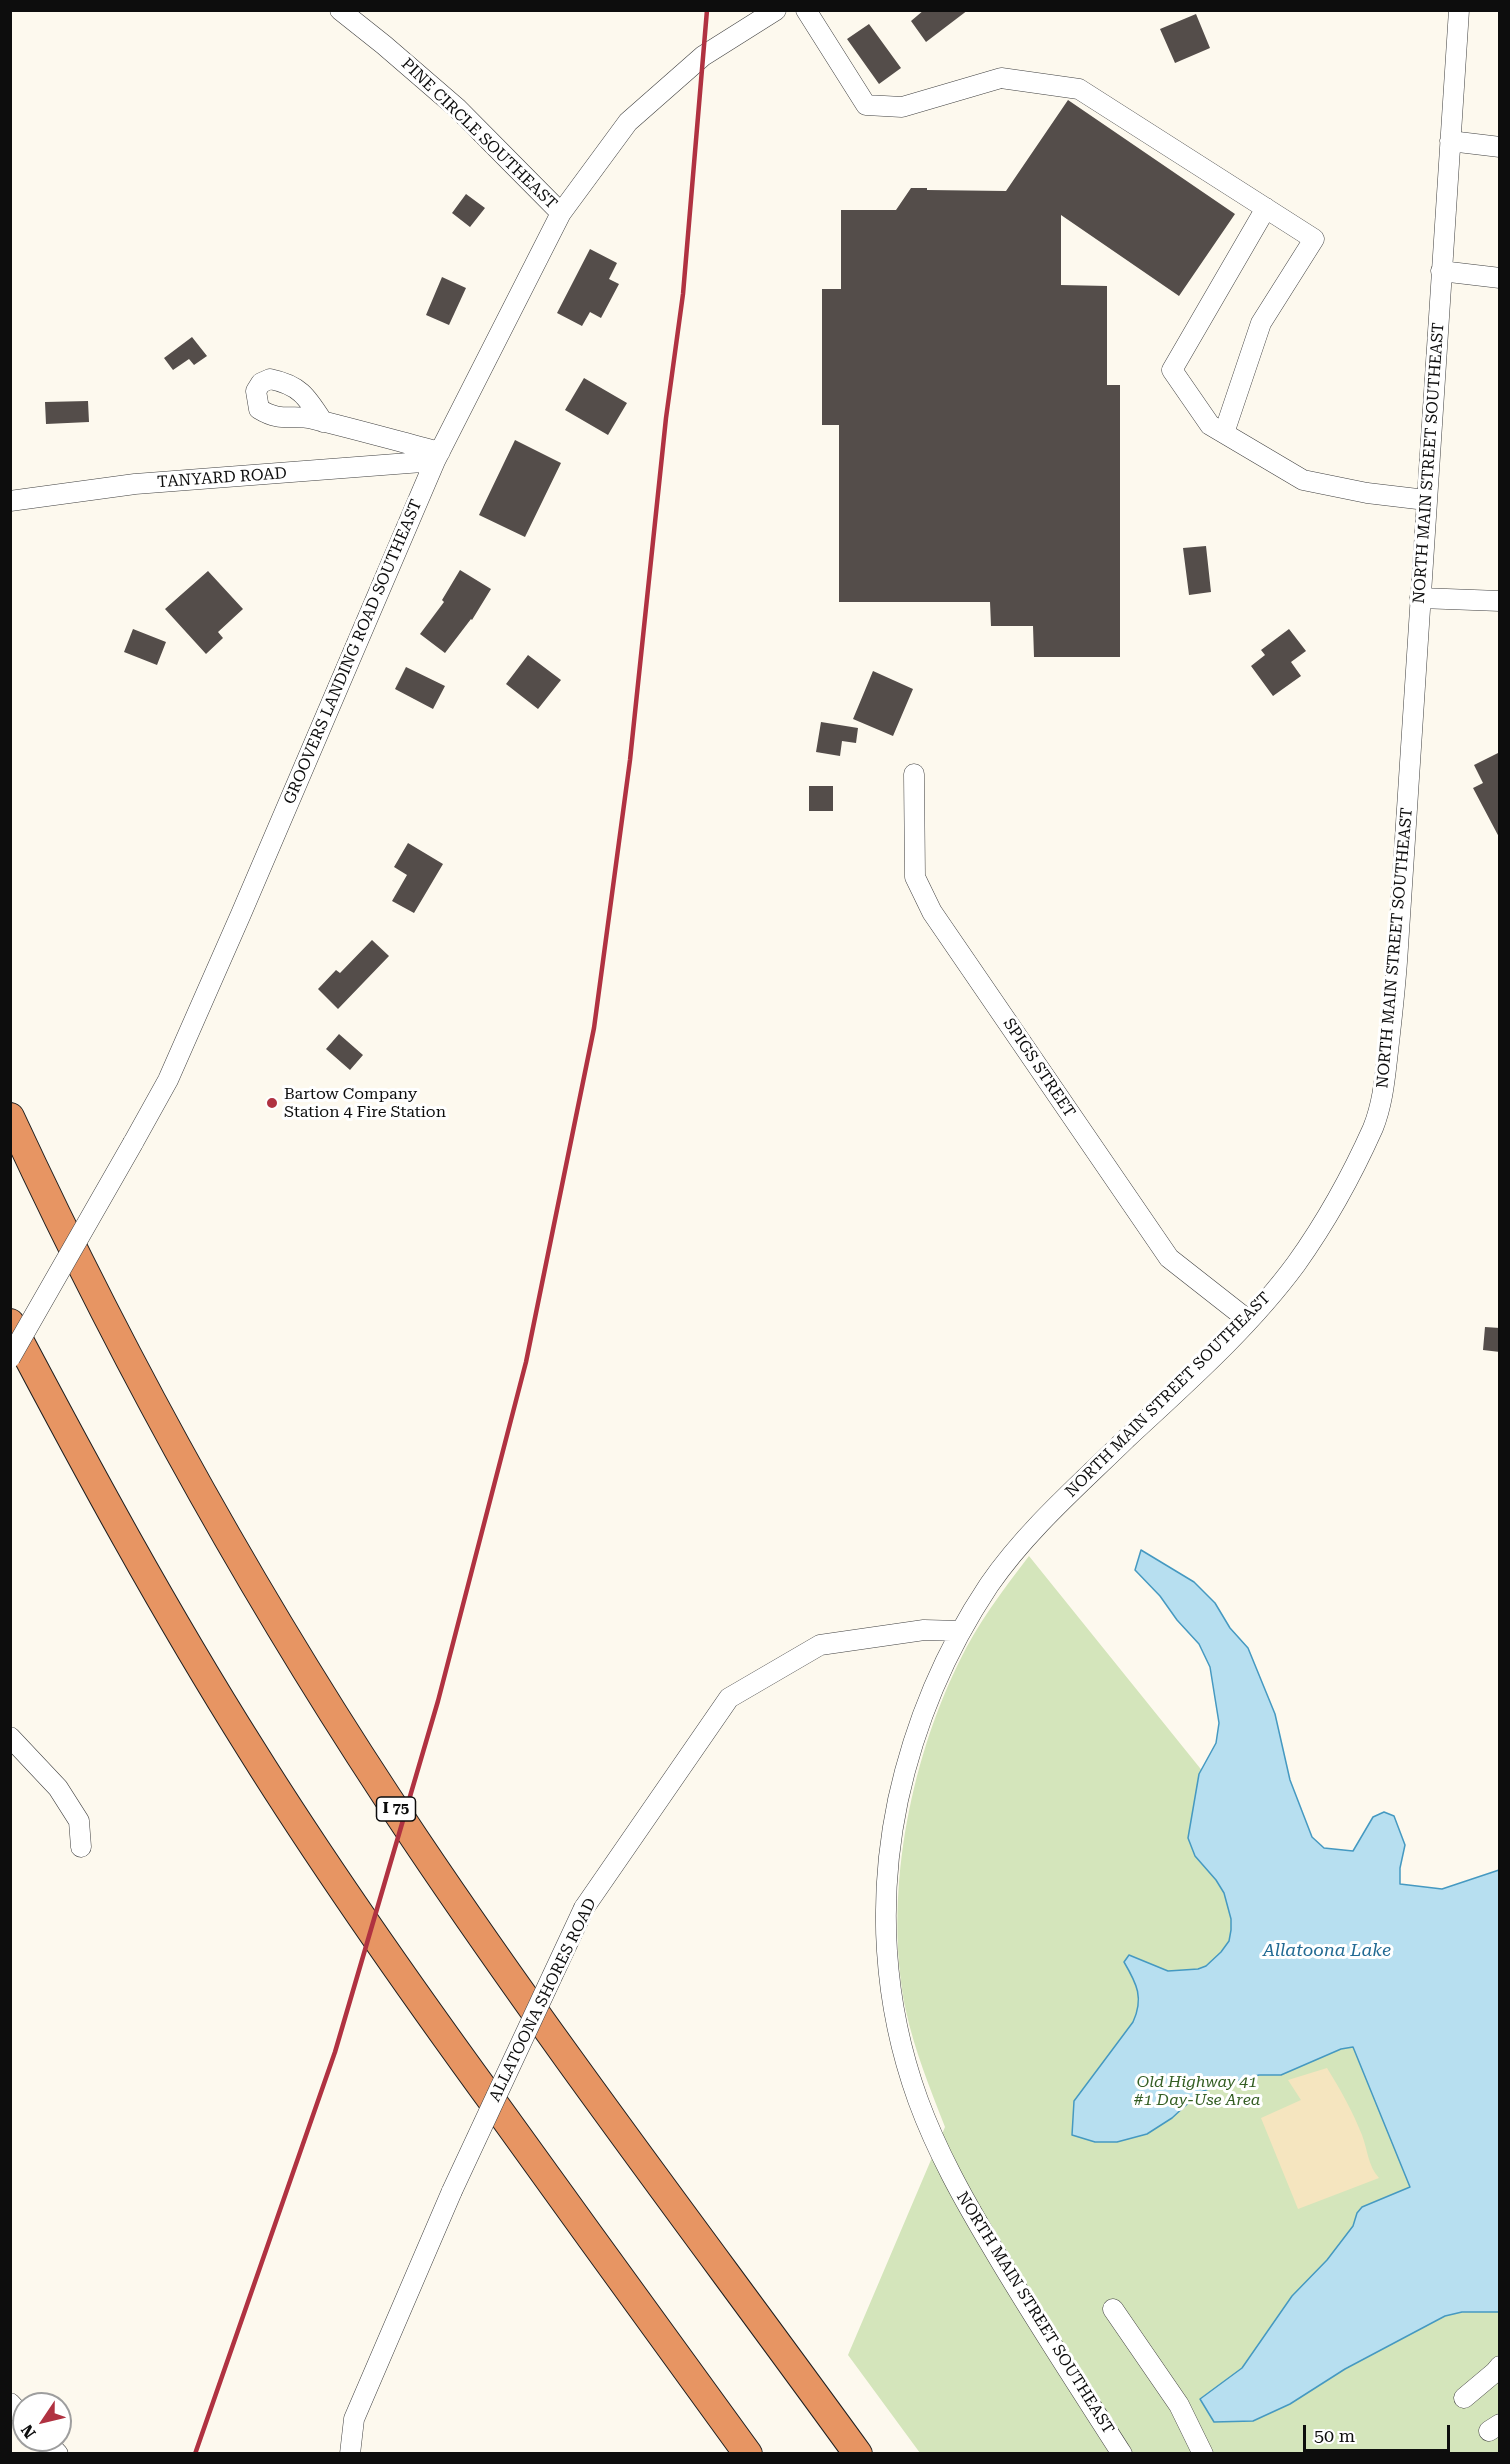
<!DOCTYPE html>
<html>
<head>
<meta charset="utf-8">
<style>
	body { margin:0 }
	#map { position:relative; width:1510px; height:2464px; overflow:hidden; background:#fdf9ee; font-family:"Roboto Serif",serif }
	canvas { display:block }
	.frame { position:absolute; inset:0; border:12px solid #0d0d0d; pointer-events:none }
	.north { position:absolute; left:12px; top:2392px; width:60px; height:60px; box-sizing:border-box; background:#fff; border:2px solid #9e9e9e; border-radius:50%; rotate:235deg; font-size:16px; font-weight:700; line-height:24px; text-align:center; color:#0d0d0d }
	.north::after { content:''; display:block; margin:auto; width:21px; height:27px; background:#b03241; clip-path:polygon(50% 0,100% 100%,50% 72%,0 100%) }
	.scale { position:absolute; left:1303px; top:2425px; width:147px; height:27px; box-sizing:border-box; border:3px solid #0d0d0d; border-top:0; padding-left:8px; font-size:18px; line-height:21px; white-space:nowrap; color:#0d0d0d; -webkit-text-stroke:4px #fff; paint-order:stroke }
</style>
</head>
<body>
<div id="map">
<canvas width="1510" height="2464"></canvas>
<div class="frame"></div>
<div class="north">N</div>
<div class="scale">50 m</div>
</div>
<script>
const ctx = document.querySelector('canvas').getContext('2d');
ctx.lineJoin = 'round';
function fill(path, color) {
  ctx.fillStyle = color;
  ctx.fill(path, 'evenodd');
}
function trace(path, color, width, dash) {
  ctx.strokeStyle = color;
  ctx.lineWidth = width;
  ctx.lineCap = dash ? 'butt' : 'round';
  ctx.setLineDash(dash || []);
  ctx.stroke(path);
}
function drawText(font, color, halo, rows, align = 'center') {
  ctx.font = font + ' "Roboto Serif",serif';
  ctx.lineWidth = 6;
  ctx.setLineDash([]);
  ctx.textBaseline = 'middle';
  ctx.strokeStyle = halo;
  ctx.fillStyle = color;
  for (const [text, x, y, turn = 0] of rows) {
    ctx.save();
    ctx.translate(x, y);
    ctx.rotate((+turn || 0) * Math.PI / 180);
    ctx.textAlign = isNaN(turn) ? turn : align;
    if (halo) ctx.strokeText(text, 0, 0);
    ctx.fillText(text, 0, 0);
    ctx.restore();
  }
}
fill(new Path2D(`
	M1029,1556l233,289 237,326v282h-579l-72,-98 97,-228c-14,-36 -31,-78 -39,-116 -23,-112 3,-247 53,-349 18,-38 44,-72 70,-106z`), '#d4e5bb');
fill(new Path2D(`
	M1327,2068c13,21 26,44 35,67 6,16 6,31 17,43l-81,31 -37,-91 40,-18 -13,-20z`), '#f5e5bf');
const water = new Path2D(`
	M1141,1550l53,32 21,21 15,25 18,20 27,66 15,66 22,57 12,11 29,3 20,-34 11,-5 10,4 11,29 -5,23v16l42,5 57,-19v442h-37l-17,4 -100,53 -55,35 -37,17 -39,1 -14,-23 42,-31 50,-72 35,-36 26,-34 4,-13 5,-6 48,-20 -57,-140 -12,2 -60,26h-22l-46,12 -14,6 -27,25 -25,16 -30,8h-22l-23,-7 2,-34 59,-79c11,-24 4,-38 -9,-60l5,-7 39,16 30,-2 8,-3 15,-14 8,-11 2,-11v-11l-7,-26 -8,-13 -21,-24 -7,-18 11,-64 17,-31 3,-20 -9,-56 -11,-23 -22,-24 -17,-24 -25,-26z`);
fill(water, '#b7dff0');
trace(water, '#4599c1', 1.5);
fill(new Path2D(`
	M924,10h44l-42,32 -15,-21z
	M1196,14l14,34 -35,15 -15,-34z
	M869,24l32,44 -22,16 -32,-45z
	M1068,100l167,114 -56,82 -118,-81v70l46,1v99h13v272h-86l-1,-31h-42l-1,-24h-151v-177h-17v-136h19v-79h55l15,-22h16v2l79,1z
	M466,194l19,14 -15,19 -18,-14z
	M590,249l27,14 -8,16 10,5 -18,34 -11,-6 -8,14 -25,-13z
	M442,277l24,11 -17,37 -23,-10z
	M192,337l15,19 -13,9 -5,-6 -16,11 -9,-12z
	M584,378l43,25 -19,32 -43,-25z
	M88,401l1,21 -43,2 -1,-22z
	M515,440l46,23 -36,74 -46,-22z
	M1206,546l5,46 -22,3 -6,-47z
	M460,570l31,19 -19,31 -1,-1 -26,34 -25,-19 24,-32 -2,-2z
	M208,571l35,38 -25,23 5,6 -17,16 -41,-45z
	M133,629l33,13 -9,23 -33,-13z
	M1289,629l17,22 -15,11 10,14 -28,20 -22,-30 14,-11 -4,-5z
	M528,655l33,25 -23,29 -32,-25z
	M406,667l39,19 -12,23 -38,-20z
	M873,671l40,18 -20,47 -40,-17z
	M821,722l37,6 -2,15 -14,-2 -2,15 -24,-4z
	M1500,752v87l-27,-51 10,-5 -9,-18z
	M809,786h24v25h-24z
	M408,843l35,21 -29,49 -22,-12 15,-26 -13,-8z
	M372,940l17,16 -51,53 -20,-20 18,-19 4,3z
	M339,1034l24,21 -13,15 -24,-21z
	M1485,1327l15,1v24l-17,-2z`), '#544d4a');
const minor = new Path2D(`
	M340,10l44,35 73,63 104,105
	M806,10l60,95 36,2 99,-29 78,11 235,150 -53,84 -37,110
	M1450,141l50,6
	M1266,208l-94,162 38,55 93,55 64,13 59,7
	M1441,271l59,7
	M323,422c-16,-25 -23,-37 -53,-43l-9,4 -5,8 3,18c23,14 32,5 54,10 42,10 84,22 127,33
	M10,501l125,-17 300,-23
	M1420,598l80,3
	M914,774l1,103 17,35 237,346 79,62
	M133,1143l35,-63 73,-166 194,-453 126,-248 67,-91 75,-66 73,-46
	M10,1737l48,51 21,33 2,26
	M584,1908l145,-210 91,-53 104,-15 37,1
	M1113,2309l66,96 24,49
	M1464,2398l31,-26 5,-6
	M10,2403l14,15
	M1489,2431l11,-7
	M45,2440l13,14
	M350,2454l4,-35 98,-228
	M1122,2454c-44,-69 -89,-137 -130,-207 -28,-47 -55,-95 -74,-147 -35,-97 -41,-200 -20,-300 17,-78 47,-149 91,-215 38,-55 90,-100 137,-146 59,-55 122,-110 170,-175 30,-42 56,-89 77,-136 10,-25 12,-51 15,-77 4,-34 8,-69 10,-104l61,-937`);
const highway = new Path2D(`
	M10,1117c116,250 251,493 405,722 141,210 295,411 443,615
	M10,1323c76,144 154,288 241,426 78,125 163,245 250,364 82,114 164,227 247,341`);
trace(minor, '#404040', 21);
trace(highway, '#1e1e1e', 30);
trace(minor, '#fff', 20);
trace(highway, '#e79563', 28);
trace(new Path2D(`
	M195,2454l140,-402 103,-351 88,-339 68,-334 36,-268 36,-342 17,-124 24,-284`), '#b03241', 4.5);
const minorBridge = new Path2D(`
	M10,1358l123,-215
	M452,2191l132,-283`);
trace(minorBridge, '#404040', 21, []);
trace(minorBridge, '#fff', 20);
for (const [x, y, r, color] of [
	[272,1103,6,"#b03241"]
]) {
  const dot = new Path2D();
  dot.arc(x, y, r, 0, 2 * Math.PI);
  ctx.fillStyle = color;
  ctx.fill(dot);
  trace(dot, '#fff', 2);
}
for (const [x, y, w] of [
	[396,1809,39]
]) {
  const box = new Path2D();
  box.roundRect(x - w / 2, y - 12, w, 24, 4.5);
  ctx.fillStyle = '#fff';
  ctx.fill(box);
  trace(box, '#0d0d0d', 1.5);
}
drawText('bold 15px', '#0d0d0d', null, [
	["I 75",396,1809]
]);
drawText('16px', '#0d0d0d', '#fff', [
	["PINE CIRCLE SOUTHEAST",479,134,44],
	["NORTH MAIN STREET SOUTHEAST",1429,463,-86],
	["TANYARD ROAD",222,478,-4],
	["GROOVERS LANDING ROAD SOUTHEAST",353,652,-67],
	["NORTH MAIN STREET SOUTHEAST",1395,948,-85],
	["SPIGS STREET",1039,1068,56],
	["NORTH MAIN STREET SOUTHEAST",1168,1395,-45],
	["ALLATOONA SHORES ROAD",543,2000,-64],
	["NORTH MAIN STREET SOUTHEAST",1035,2313,58]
]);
drawText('16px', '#0d0d0d', '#fff', [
	["Bartow Company",284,1094],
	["Station 4 Fire Station",284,1112]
], 'left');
drawText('italic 16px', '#345e23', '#fff', [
	["Old Highway 41",1197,2082],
	["#1 Day-Use Area",1197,2100]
]);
drawText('italic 18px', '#226a93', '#fff', [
	["Allatoona Lake",1327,1951]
]);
</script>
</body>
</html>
